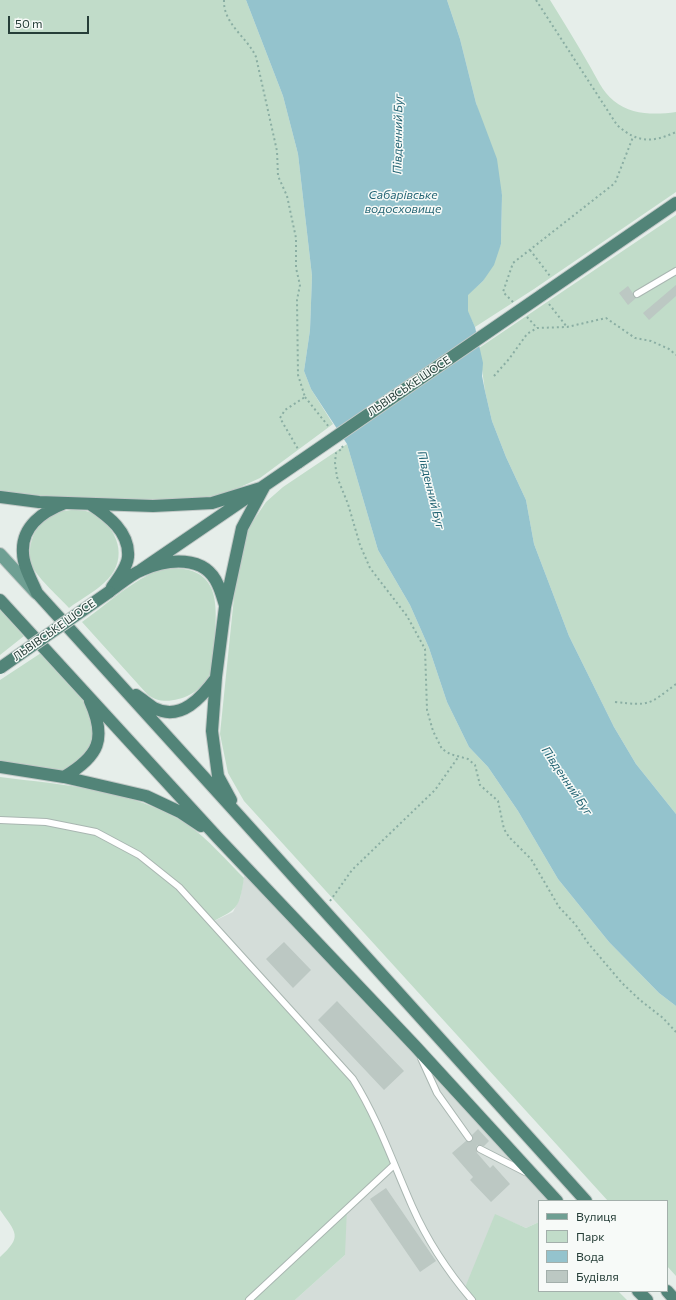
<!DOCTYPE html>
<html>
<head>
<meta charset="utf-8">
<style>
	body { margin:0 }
	#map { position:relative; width:676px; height:1300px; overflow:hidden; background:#e6eeea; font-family:Commissioner,sans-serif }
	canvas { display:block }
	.legend { position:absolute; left:538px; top:1200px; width:130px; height:92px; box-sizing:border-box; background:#f7faf8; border:1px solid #a3afab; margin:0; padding:5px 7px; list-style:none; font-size:12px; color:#263e38 }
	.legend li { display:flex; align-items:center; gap:8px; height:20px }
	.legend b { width:20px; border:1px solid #a3afab }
	.scale { position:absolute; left:8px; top:16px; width:81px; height:18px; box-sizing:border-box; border:2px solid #263e38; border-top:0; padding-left:5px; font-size:12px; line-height:14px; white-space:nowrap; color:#263e38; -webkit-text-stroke:3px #f7faf8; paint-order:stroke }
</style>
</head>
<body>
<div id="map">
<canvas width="676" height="1300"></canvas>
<ul class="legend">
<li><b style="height:5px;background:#6f9f93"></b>Вулиця</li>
<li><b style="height:11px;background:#c1dcc9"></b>Парк</li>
<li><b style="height:11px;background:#94c3cd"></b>Вода</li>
<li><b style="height:11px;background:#bcc8c3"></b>Будівля</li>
</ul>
<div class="scale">50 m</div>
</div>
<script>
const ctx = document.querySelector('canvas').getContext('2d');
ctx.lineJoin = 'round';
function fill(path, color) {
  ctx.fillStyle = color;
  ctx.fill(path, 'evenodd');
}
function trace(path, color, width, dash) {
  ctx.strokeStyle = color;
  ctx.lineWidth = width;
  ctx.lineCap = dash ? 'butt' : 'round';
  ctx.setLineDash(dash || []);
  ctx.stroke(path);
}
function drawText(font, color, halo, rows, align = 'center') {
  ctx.font = font + ' Commissioner,sans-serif';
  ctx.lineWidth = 3;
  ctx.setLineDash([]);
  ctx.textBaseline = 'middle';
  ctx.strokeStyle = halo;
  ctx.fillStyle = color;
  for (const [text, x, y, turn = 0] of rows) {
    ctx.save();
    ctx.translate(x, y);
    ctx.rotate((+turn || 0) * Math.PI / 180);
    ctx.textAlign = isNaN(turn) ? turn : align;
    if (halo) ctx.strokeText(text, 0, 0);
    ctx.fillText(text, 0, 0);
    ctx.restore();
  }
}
fill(new Path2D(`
	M246,867l311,334h-18v21l-13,6 -31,-13 -23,85h-177l50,-45 -133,-333 21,-10 7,-14z`), '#d4ddd9');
fill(new Path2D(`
	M0,0h246l37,96 15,58 14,122 -2,54 -6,41 7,18 22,35 -73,54 -24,11 -27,9 -35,2h-44l-76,-2 -54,-6z
	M447,0h103c13,21 26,42 38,63 8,13 14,29 26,38 17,14 41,14 62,11v80l-142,97 -59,38 -7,-15v-18l15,-13 18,-37 1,-49 -26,-92 -16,-64z
	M676,215v599l-40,-50 -22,-37 -45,-91 -35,-92 -8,-44 -20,-43 -14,-36 -7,-30 -6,-43z
	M347,444l31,106 32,55 19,43 18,54 22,45 19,20 30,44 40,68 51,63 50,51 17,13v270l-9,-10v-65h-59l-364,-400 -16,-28 -8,-39 17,-166 10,-38 19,-28 17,-15z
	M71,510c8,0 16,0 23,4 24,14 34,44 14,65 -10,11 -27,20 -39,29 -10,-11 -29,-28 -36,-40 -8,-15 0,-42 14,-51 6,-5 16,-6 24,-7z
	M168,568c52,-1 49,33 47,72 -1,13 0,28 -7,39 -12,18 -44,30 -61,15l-65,-72c23,-16 59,-50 86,-54z
	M0,609l24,27 -24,19z
	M41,653l42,45 5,8 8,27 -10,25 -24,14 -62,-10v-82z
	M0,777c63,8 134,12 188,48 21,15 38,35 56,53 -5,30 -5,30 -32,44l141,157 41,86 -47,43 -2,47 -50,45h-295v-43c23,-21 16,-24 0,-47z
	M495,1214l31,14 13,-6v69h79l9,9h-155l-8,-10z`), '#c1dcc9');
fill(new Path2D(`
	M246,0h201l13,39 16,64 21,56 5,36 -1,49 -7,21 -11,16 -15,14v16l7,16 8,36 -1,13 3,15 7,30 14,36 20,43 8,44 35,92 45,91 22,37 40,50v192l-17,-13 -50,-51 -51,-63 -40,-68 -30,-44 -19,-20 -22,-45 -18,-54 -19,-43 -32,-55 -31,-106 -36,-55 -7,-18 6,-41 2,-54 -14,-122 -15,-58z`), '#94c3cd');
fill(new Path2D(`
	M676,285v11l-27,24 -6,-7z
	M628,286l8,12 -8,7 -9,-12z
	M284,942l27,28 -18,18 -27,-29z
	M337,1001l67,70 -20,19 -66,-70z
	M478,1129l11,12 -5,5 -7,-1 -1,4 1,4 13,15 3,-3 17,19 -19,18 -21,-22 3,-3 -21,-24 14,-12h6l1,-3 -1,-3z
	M386,1188l50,73 -16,11 -50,-73z`), '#bcc8c3');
const service = new Path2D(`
	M637,294l39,-23
	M0,820l46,2 50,10 43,23 40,32 174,192c25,40 40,84 59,127 15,34 36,66 60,94
	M421,1058l16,35 32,45
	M480,1149l45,23
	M249,1300l145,-135`);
const primary = new Path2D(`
	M0,554l36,39`);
const trunk = new Path2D(`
	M542,295l134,-92
	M0,497l39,5 114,4 59,-3 52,-16
	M65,503c-21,8 -44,23 -42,50 0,13 9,28 14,40l204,225 345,383
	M90,504c18,12 40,28 38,53 -1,10 -10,22 -16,30
	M141,570l158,-108
	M109,592c10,-7 22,-18 33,-22 25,-11 63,-16 76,15 3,6 5,14 7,20
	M0,600l218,238 197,208 142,155
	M136,695c6,4 12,9 18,13 27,14 48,-11 62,-30
	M0,767l64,10 82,19 34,16 21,14
	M64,777c35,-21 43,-38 26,-76
	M231,800l-13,-24 -6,-45 4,-54 9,-70 17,-79 22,-41
	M638,1291l9,9
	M667,1291l8,9`);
trace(service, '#a9b6b1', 8);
trace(primary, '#c2c9c7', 14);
trace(trunk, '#c2c9c7', 14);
trace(new Path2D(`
	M224,0c-1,24 24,38 32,57l21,94 1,25 9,20 9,42v30l4,17 -3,15 1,75 7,22 -20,13 -5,8 18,31
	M536,0l81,125c20,18 35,18 59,7
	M530,250l20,26
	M513,302l-10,-10 10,-29 102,-80 18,-46
	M549,304l18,23
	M527,317l10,11
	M494,376l15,-17 18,-25 10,-6 30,-1 39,-9 29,20 16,3 18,8 7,6
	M305,397l24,30
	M342,446l1,2 -7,5 -1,10 2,14 11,27 12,41 10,23 37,48 18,33 2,61 6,21 9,18 8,5 18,5 7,6 5,20 18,16 6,28 5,8 22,22 28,48 16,17 13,19 34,40 18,17 23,18 13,14
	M615,702c34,4 34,3 61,-18
	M330,901l22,-31 83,-80 24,-34`), '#8aaea3', 2, [2, 3]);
trace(service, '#fff', 6);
trace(primary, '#6f9f93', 12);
trace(trunk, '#528478', 12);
const trunkBridge = new Path2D(`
	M299,462l243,-167
	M0,668l109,-76`);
trace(trunkBridge, '#c2c9c7', 14, []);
trace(trunkBridge, '#528478', 12);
drawText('11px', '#263e38', '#f7faf8', [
	["ЛЬВІВСЬКЕ ШОСЕ",409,386,-34],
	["ЛЬВІВСЬКЕ ШОСЕ",54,630,-35]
]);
drawText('italic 12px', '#256675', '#f7faf8', [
	["Південний Буг",398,134,-89],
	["Сабарівське",403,195],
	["водосховище",403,209],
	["Південний Буг",431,490,76],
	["Південний Буг",567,781,56]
]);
</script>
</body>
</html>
